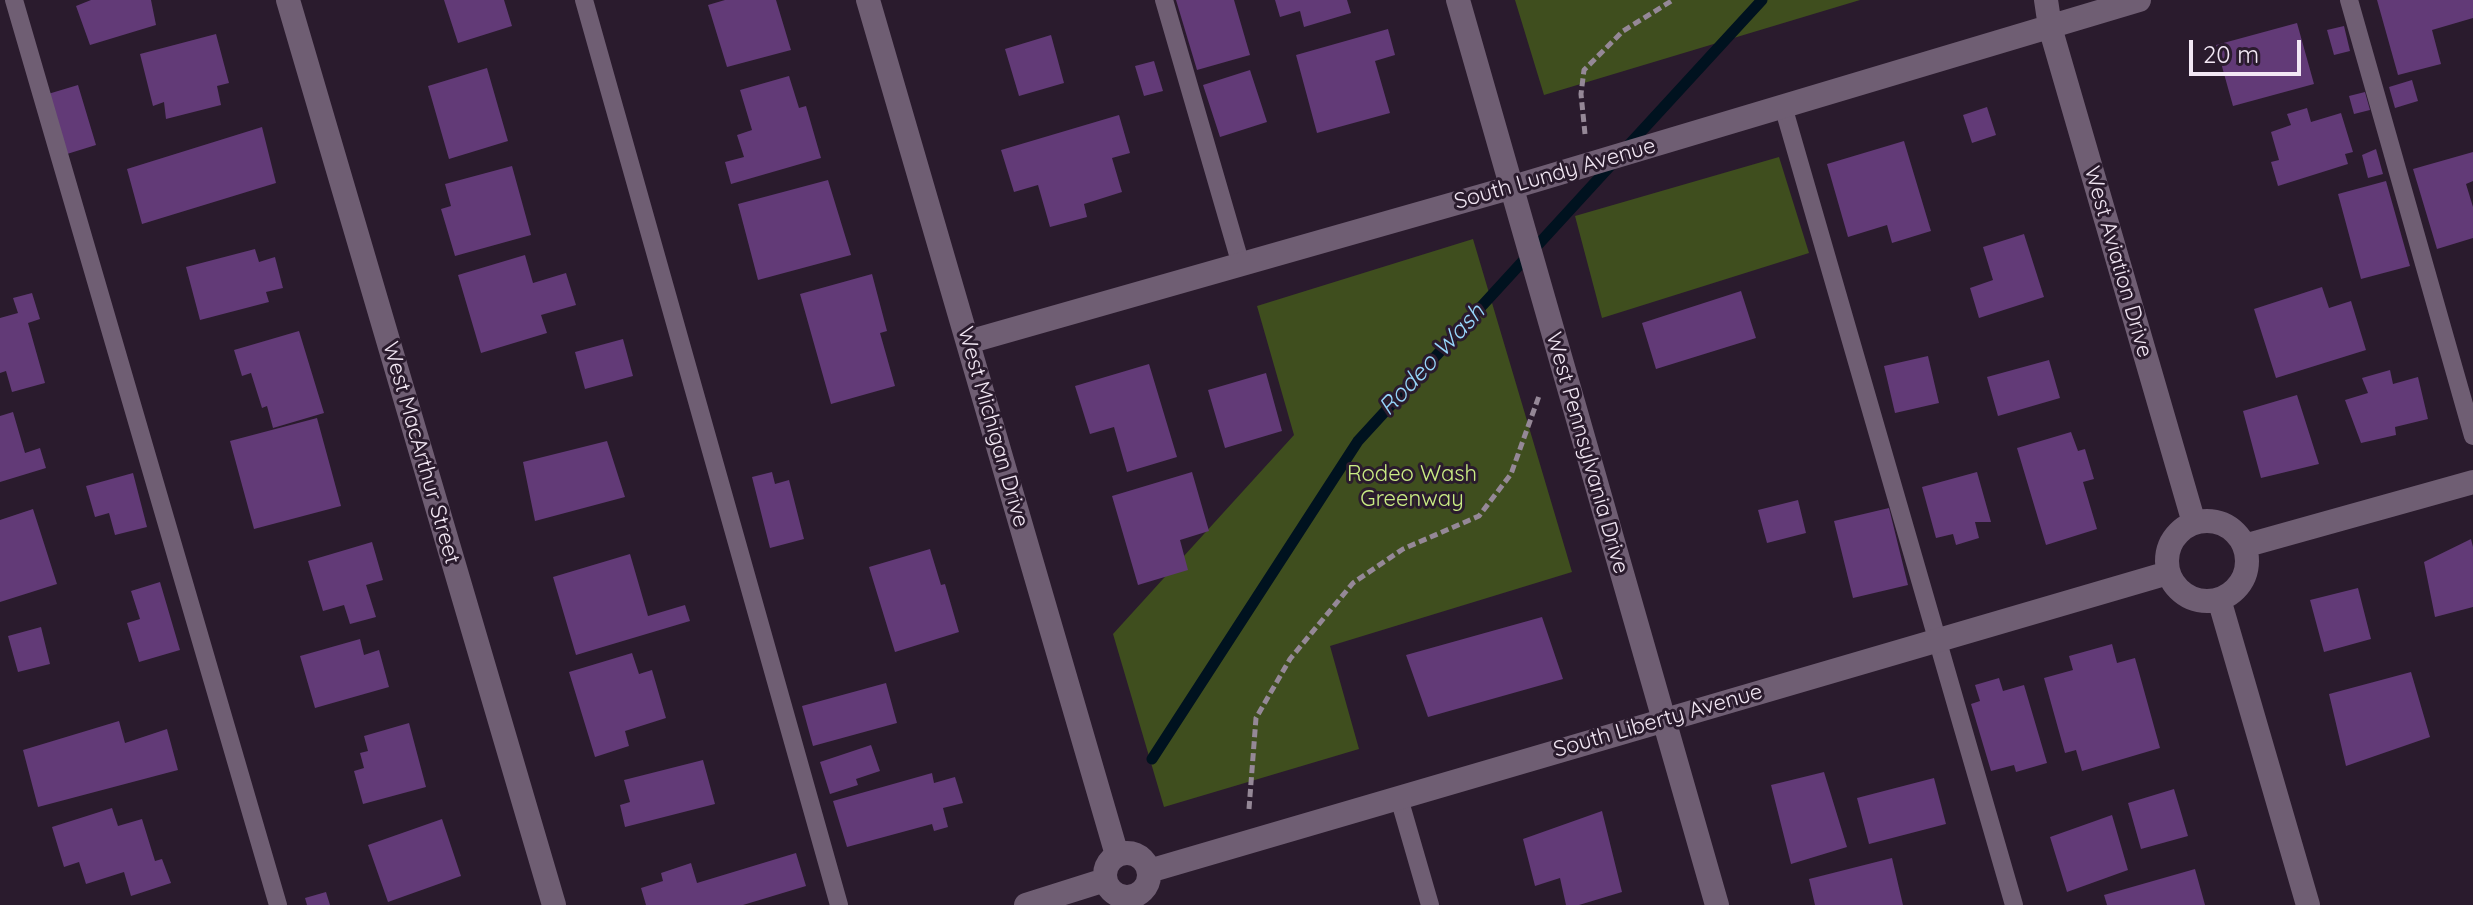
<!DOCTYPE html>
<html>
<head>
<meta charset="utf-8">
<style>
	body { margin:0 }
	#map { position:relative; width:2473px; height:905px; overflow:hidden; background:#2a1b2d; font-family:Quicksand,sans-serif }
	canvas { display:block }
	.scale { position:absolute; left:2189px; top:40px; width:112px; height:36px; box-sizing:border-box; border:4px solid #f2e7f4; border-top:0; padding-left:10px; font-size:24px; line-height:28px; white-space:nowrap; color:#f2e7f4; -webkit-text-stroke:6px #2a1b2d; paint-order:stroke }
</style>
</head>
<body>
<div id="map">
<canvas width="2473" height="905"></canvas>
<div class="scale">20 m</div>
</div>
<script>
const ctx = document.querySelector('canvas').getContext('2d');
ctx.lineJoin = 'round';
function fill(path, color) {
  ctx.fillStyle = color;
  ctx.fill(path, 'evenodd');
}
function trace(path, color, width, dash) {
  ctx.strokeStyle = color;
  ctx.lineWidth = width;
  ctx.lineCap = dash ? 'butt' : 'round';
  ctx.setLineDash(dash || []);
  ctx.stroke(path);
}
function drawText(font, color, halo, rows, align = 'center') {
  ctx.font = font + ' Quicksand,sans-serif';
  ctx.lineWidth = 6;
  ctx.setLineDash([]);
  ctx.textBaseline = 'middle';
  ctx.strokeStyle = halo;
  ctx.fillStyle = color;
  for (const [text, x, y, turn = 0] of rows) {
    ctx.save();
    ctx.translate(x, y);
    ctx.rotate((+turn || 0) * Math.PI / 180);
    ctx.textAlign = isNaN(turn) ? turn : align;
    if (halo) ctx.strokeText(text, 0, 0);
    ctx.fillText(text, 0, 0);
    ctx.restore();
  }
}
fill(new Path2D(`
	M1515,0h345l-316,95z
	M1779,157l30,96 -207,65 -27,-102z
	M1473,239l99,333 -242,74 29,103 -195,58 -51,-173 181,-199 -37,-129z`), '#3f4e1e');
trace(new Path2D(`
	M1626,148l136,-148
	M1152,759l206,-318 254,-277`), '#00121f', 11);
fill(new Path2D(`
	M91,0h60l5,25 -66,20 -14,-39z
	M444,0h60l8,26 -54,17z
	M725,0h51l15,50 -64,17 -19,-62z
	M1176,0h58l16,55 -53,15z
	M1275,0h72l4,13 -47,14 -4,-16 -20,6z
	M2377,0h96v18l-41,12 9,34 -43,11z
	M2297,23l17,61 -81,22 -17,-61z
	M2344,26l6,25 -16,4 -7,-25z
	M1388,29l7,26 -20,6 15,52 -73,20 -21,-78z
	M216,34l13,49 -12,3 4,19 -55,14 -2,-17 -11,4 -13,-52z
	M1051,35l13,48 -45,13 -14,-47z
	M1154,61l9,30 -19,5 -9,-30z
	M487,68l21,73 -59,18 -21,-73z
	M1250,70l17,52 -47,15 -17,-52z
	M789,76l10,32 7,-2 15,52 -90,26 -6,-22 19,-5 -7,-22 15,-5 -12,-40z
	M2412,80l6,21 -23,7 -6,-21z
	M78,85l18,60 -29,9 -19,-60z
	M2365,92l5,18 -16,4 -5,-18z
	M1987,107l9,28 -24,8 -9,-28z
	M2307,108l4,14 30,-9 12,39 -8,2 3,10 -70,22 -7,-24 8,-2 -8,-28 20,-7 -4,-11z
	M1119,115l11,38 -18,5 10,34 -38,12 3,13 -37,10 -12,-42 -24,7 -13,-42z
	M262,127l14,56 -134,41 -15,-55z
	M1904,141l27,90 -39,12 -5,-18 -39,12 -21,-73z
	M2376,149l7,25 -15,4 -6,-23z
	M2473,152v29l-7,3 7,23v31l-36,11 -24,-80z
	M512,166l19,69 -76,21 -14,-47 10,-3 -6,-22z
	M828,180l23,75 -93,25 -20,-76z
	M2386,181l24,85 -49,13 -23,-85z
	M2024,234l20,63 -65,21 -9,-30 23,-8 -10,-33z
	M255,249l4,13 16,-5 8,31 -17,4 3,10 -69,18 -14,-53z
	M525,255l8,28 33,-10 10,32 -35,10 6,18 -66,20 -23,-78z
	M872,274l15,57 -7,2 15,53 -64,18 -31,-110z
	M2322,287l7,21 22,-7 15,49 -90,28 -22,-69z
	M1741,291l15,47 -100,31 -14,-46z
	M32,293l8,26 -12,4 17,60 -33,9 -6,-21 -6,2v-55l18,-5 -5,-15z
	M299,331l25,82 -51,15 -6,-22 -5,2 -11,-35 -9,3 -8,-26z
	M623,339l10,37 -48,13 -10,-37z
	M1928,356l11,47 -44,10 -11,-47z
	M2049,360l11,38 -62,18 -11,-39z
	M1149,364l28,93 -50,15 -13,-45 -24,7 -15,-48z
	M2390,370l3,14 25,-7 10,42 -33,8 1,8 -35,8 -16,-43 23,-7 -6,-15z
	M1266,373l16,58 -57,17 -17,-58z
	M2297,395l22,69 -58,14 -18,-67z
	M13,412l12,41 15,-5 6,20 -46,14v-66z
	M317,418l24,88 -87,23 -24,-88z
	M2071,432l7,19 7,-2 9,30 -11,3 14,47 -51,16 -29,-97z
	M607,441l18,56 -90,24 -12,-59z
	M772,472l3,12 14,-4 15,59 -34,9 -18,-71z
	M1192,472l17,59 -29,9 8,30 -50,15 -26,-89z
	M1977,472l14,50h-16l4,16 -23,7 -3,-11 -17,4 -14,-51z
	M133,473l14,54 -32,8 -6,-22 -14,4 -9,-31z
	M1798,500l8,33 -39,10 -9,-33z
	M1889,508l19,77 -55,13 -19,-77z
	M33,509l24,75 -57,18v-82z
	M2471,539l2,8v60l-38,10 -11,-55z
	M372,542l11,38 -17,5 10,32 -26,7 -6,-19 -21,6 -15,-50z
	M930,549l11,36 4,-1 14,48 -64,20 -26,-85z
	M630,554l18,62 37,-11 5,16 -114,34 -23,-78z
	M160,582l20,68 -41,12 -12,-39 13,-4 -9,-28z
	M2358,588l13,51 -47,13 -14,-52z
	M1542,617l21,62 -135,38 -22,-62z
	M41,627l9,37 -32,8 -10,-36z
	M360,639l4,16 15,-5 10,37 -74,21 -15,-52z
	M2112,644l5,19 18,-5 25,90 -78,23 -6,-21 -11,3 -21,-75 29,-8 -4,-14z
	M632,653l7,21 13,-4 14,48 -41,13 4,15 -34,11 -26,-85z
	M2411,672l19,65 -84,29 -17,-72z
	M1999,678l4,13 21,-6 23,78 -31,9 -2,-7 -23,6 -20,-67 9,-3 -5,-16z
	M886,683l11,40 -84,23 -11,-40z
	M119,721l6,22 42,-14 11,41 -140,37 -15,-57z
	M409,723l17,64 -63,17 -9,-33 10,-3 -4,-15 8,-2 -4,-15z
	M871,745l9,26 -24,8 2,6 -28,9 -10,-32z
	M703,760l12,44 -90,23 -5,-22 10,-3 -6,-22z
	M1824,772l23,75 -56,17 -20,-79z
	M932,773l2,10 21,-6 8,26 -20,5 5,19 -14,4 -2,-7 -85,23 -14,-46z
	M1934,778l12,46 -77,20 -12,-46z
	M2174,789l14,47 -47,13 -13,-46z
	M112,808l6,18 24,-7 13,42 7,-2 9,24 -40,13 -7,-24 -38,12 -7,-22 -15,5 -12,-40z
	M1602,811l20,81 -43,13h-13l-6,-27 -25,8 -12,-47z
	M2112,815l16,55 -61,22 -17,-55z
	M442,819l19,57 -73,26 -20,-57z
	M796,853l10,33 -63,19h-97l-5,-17 22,-7 -2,-8 30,-10 6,20z
	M1892,858l11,47h-88l-6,-26z
	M2195,869l10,36h-98l-3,-10z
	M326,892l4,13h-23l-2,-7z`), '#623a77');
trace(new Path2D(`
	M1585,134l-4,-40 3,-24 39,-39 50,-31
	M1249,809l7,-91 34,-59 63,-76 50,-34 76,-33 32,-42 28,-78`), '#958897', 5, [8, 4]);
trace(new Path2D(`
	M14,0l264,905
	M584,0l255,905
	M1164,0l77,265
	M2349,0l124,436
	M1783,106l231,799
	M1399,798l31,107`), '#6f5e73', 18);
trace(new Path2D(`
	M288,0l266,905
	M868,0l249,855
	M1458,0l259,905
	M2046,0l4,27 144,496
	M968,342l545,-155 626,-187
	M2167 561a40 40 0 1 1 80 0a40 40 0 1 1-80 0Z
	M2244,546l229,-64
	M2219,599l89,306
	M1105 875a22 22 0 1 1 44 0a22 22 0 1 1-44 0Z
	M1149,871l1019,-298
	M1026,905l79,-25`), '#6f5e73', 24);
drawText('22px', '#f2e7f4', '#2a1b2d', [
	["South Lundy Avenue",1555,174,-16],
	["West Aviation Drive",2118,262,74],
	["West Michigan Drive",993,427,74],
	["West MacArthur Street",421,453,74],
	["West Pennsylvania Drive",1587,453,74],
	["South Liberty Avenue",1658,721,-16]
]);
drawText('22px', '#caed84', '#2a1b2d', [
	["Rodeo Wash",1412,474],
	["Greenway",1412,499]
]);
drawText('italic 24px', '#96d6fb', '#2a1b2d', [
	["Rodeo Wash",1432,360,-47]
]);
</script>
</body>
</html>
